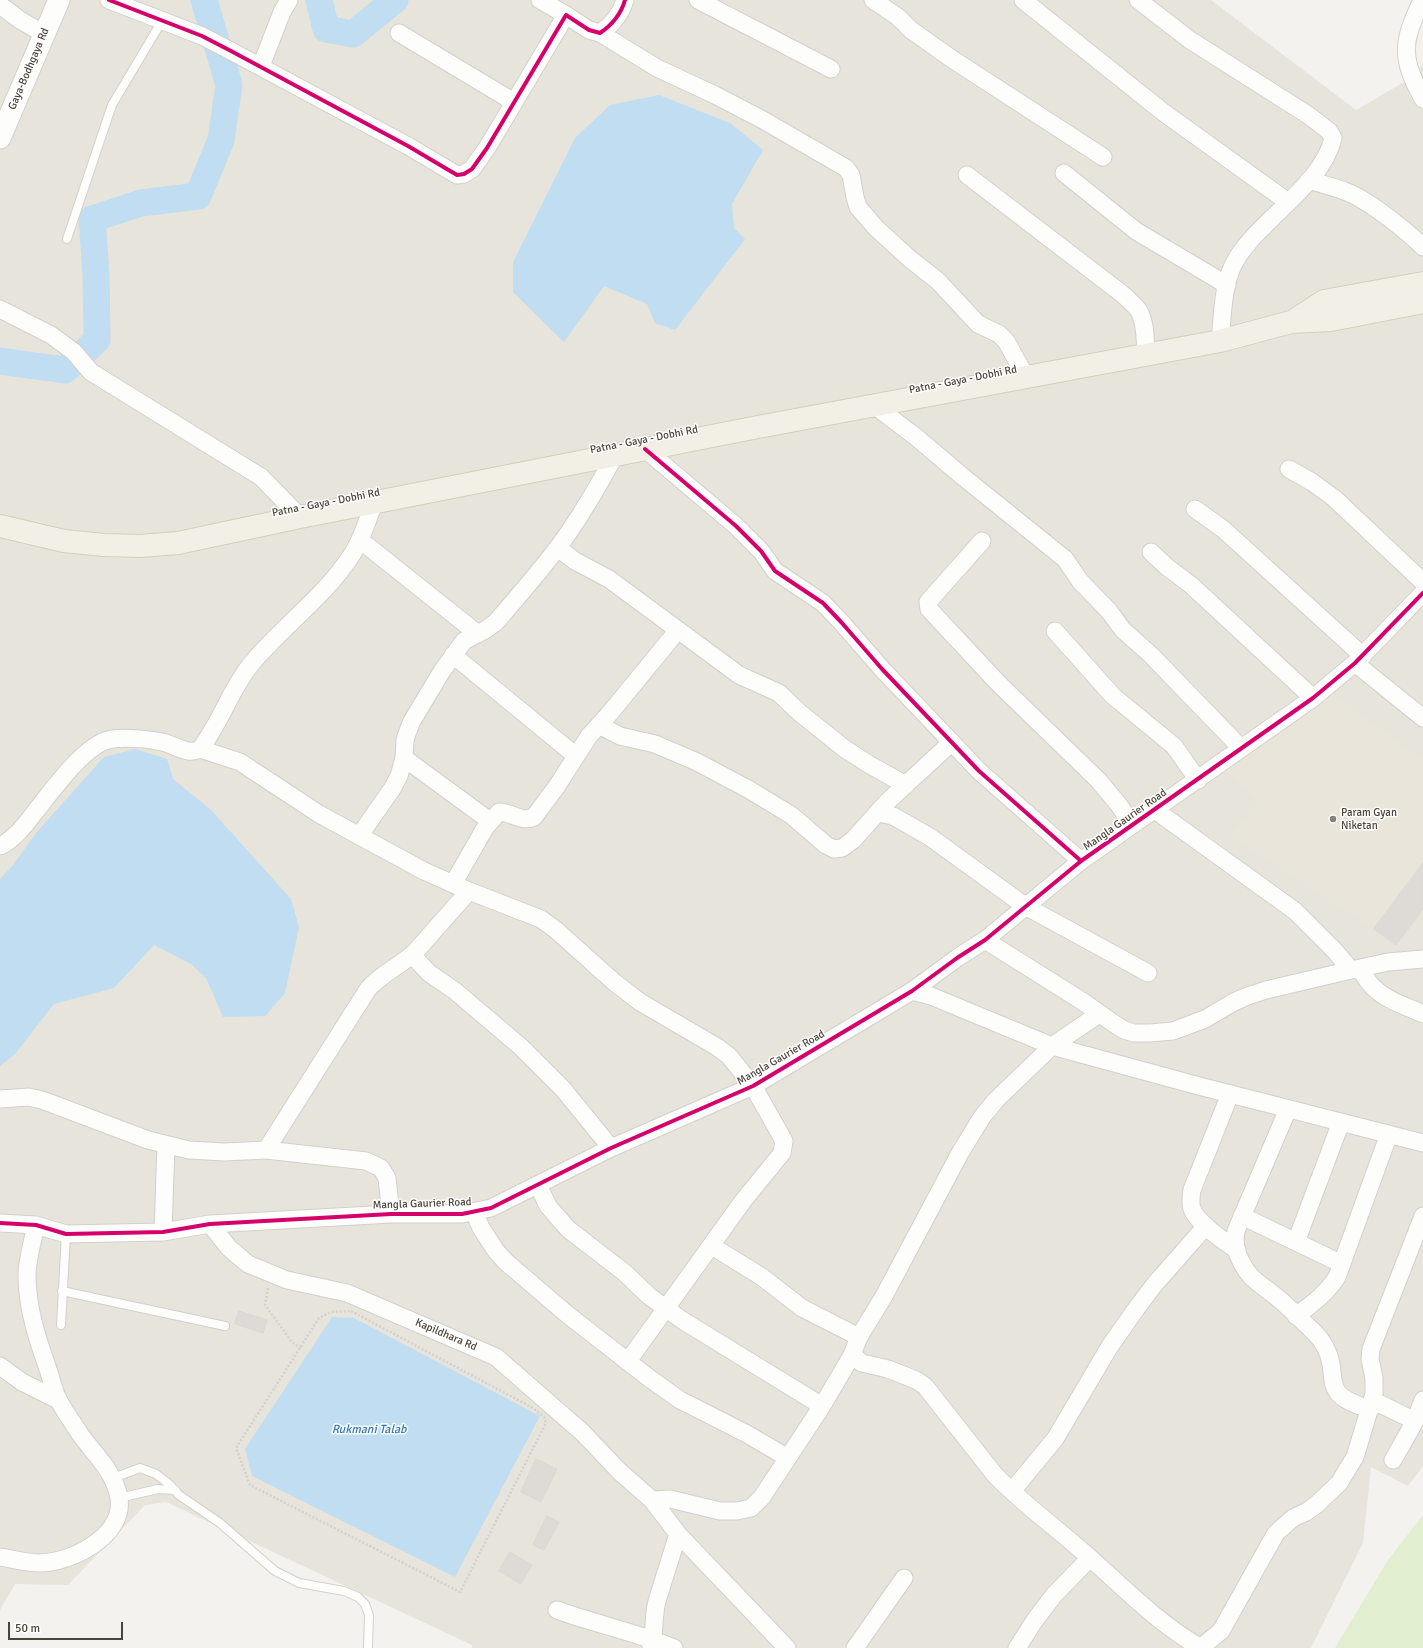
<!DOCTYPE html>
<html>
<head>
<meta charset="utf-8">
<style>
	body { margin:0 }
	#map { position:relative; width:1423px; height:1648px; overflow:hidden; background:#f4f2ee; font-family:Signika,sans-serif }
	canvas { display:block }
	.scale { position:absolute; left:8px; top:1622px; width:115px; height:18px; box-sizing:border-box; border:2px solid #4b4439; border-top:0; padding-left:5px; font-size:12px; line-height:14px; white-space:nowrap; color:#4b4439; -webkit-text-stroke:3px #fff; paint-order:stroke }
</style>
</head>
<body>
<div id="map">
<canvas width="1423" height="1648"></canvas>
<div class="scale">50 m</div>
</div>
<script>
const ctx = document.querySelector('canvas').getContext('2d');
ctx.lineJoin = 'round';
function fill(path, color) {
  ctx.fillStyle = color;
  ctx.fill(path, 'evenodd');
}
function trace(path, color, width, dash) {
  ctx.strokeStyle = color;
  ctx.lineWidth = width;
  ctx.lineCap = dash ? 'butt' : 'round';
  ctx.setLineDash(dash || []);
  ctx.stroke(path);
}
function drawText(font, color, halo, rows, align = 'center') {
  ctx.font = font + ' Signika,sans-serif';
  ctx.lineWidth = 3;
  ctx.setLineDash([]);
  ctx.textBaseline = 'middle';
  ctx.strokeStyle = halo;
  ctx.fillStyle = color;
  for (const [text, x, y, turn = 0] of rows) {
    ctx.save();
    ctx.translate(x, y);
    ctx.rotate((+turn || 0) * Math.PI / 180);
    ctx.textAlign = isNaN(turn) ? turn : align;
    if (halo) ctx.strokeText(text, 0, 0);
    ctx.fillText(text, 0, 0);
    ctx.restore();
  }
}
fill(new Path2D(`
	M0,0h1211l145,110 62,-36 5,-12v1404l-15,20 -37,-19 -8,76 -52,105h-839v-3l-306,-143 -21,3 -77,80 -53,-1 -15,26z`), '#e7e4dc');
fill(new Path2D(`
	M1330,691l93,68v151l-27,35 -167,-110 28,-33 -33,-31 101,-78z`), '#eae5da');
fill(new Path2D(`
	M1423,1515v133h-88l53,-88z`), '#e1eecf');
fill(new Path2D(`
	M659,95l71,28 33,27 -31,54 2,24 11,11 -70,91 -20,-7 -8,-19 -43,-18 -40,56 -51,-50v-30l62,-124 35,-33z
	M135,749l32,10 6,20 38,31 80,89 8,28 -14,66 -20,23 -42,1 -17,-39 -15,-14 -37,-19 -40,43 -60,16 -39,50 -15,12v-187l14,-15 22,-31 68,-76z
	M332,1317l22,1 186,98 -85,161 -203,-101 -7,-27z`), '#c0ddf1');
trace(new Path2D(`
	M319,0l7,29 27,5 42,-34
	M0,361l65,9 32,-30 -1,-66 -4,-55 49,-16 57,-7 23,-56 8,-55 -25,-85`), '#c0ddf1', 27);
const building = new Path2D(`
	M1423,863v46l-27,36 -22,-16z
	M239,1311l28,9 -4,13 -28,-9z
	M536,1459l21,10 -16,33 -20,-10z
	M547,1516l12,6 -15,28 -11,-5z
	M510,1552l22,13 -11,19 -22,-13z`);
fill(building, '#dedbd6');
trace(building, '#dcd9d4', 1);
const service = new Path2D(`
	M67,239l45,-134 50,-84
	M62,1291l163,35
	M61,1325l5,-91
	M113,1478l27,-10 16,6 13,10 10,11 41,28 55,48 24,12 45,8 14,6 7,7 4,11 -1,33
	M119,1498l39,-9 17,1`);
const minor = new Path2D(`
	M109,0l93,36 29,15 177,95 49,29 7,-1 8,-5 15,-21 79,-133 23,15 11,3c12,-8 21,-19 25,-33
	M540,0l26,15
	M698,0l133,69
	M873,0l25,17 13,13 41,29 151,98
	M1023,0l140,112 125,90
	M1138,0l52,40 118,75 21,16 4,7c-10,46 -71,80 -96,120 -15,24 -14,56 -17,83
	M1422,0c-20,43 -22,57 1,99
	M0,5l20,15 24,14
	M399,33l115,69
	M600,33l57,35 58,27 48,25 83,48 5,7 4,22 3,10 18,21 34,31 28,22 40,43 21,10 7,7 20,36
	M261,66l21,-54 7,-12
	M1064,173l72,58 91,54
	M967,175l154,118c6,5 13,11 18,18 7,12 6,30 7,44
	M1309,180c12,4 26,7 38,12 21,8 60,39 76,55
	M0,309l51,26 23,17 17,20 170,105 39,40
	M875,406l41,31 46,39 103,83 15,22 29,30 14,19 28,25 90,93
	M645,449l91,77 25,25 14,20 48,32 19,20 40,46 97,102 102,90
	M1289,469l23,13 22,16 89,84
	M1195,509l28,20 140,127
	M360,540l118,94
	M982,541l-54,61 1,7 69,74 100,97 21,25 13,20
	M558,548l17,13 34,18 130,96 40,18 21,20 45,36 25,16 36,20
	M1151,552l16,15 24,18 122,113
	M1055,631l58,65 61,50 24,34
	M453,655l123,101
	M1355,663l68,55
	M599,725l21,11 35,8 42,18 51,27 43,26 35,30 8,4 8,-1 11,-8 35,-39 64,-59
	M200,749l40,13 79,52 105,57 45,20 72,28 15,11 58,52 26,20 77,45 12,9 24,30 31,55 -2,12 -39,48 -115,160
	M404,758l86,63
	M877,813l16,3 37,21 95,69 123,67
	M359,836l33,-47 7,-13 5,-18 1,-18 3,-9 4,-10 30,-50 22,-30 21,-11 10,-7c26,-30 52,-59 74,-91 17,-25 32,-51 46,-77
	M0,846c15,-7 25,-21 35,-34 16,-20 46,-62 70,-71 13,-5 47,-2 61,2 12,4 22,12 34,6 21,-27 31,-61 52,-86 31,-37 73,-67 99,-107 11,-16 16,-35 23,-53
	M453,884l32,-56 14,-16c13,0 22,11 35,5l23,-31 32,-50 21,-23 68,-83
	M985,940l97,61 31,22 11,7 10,3h16l23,-2 32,-12 27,-16 13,-6 21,-7 85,-20 -16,-19 -40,-40 -140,-101
	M412,955l17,18 26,18 66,56 42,42 48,59
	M1360,969c4,6 8,13 13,18 14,14 33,19 50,27
	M1351,970l37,-8 35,-3
	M912,991l19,5 121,50 147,40 224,57
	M1230,1094l-38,96c-1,6 -2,13 0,19 6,15 32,32 45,41
	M0,1099l29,-2 13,3 106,40 41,10 35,2 42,-2 100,11 15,7 6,10 4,36
	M1288,1109l-52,122c-2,9 -1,16 2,24 11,26 21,27 41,44 12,10 23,22 35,33 8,8 15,20 17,32 2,10 0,20 7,29 8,9 21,12 32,17
	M266,1150l102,-161c14,-16 32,-23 47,-37l54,-61
	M538,1185l10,21 20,23 57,44 24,23 33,24 140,86 30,-51 7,-18 25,-41 76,-143 22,-36 14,-17 56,-54 47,-32
	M474,1212l7,16 15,23 10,11 62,53 81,63 31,22 67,34 41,24
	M1242,1216l100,48
	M0,1223l36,2 30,9 97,-2 47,-8 181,-10h71l29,-6 120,-60 142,-62 159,-95 45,-33 28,-18 96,-79 232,-163 42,-35 68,-70
	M210,1224l19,24 19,16 39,16 60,13 149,64 87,76 36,38 33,29
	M163,1232l3,-87
	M1296,1242l45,-120
	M712,1246l50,31 40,31 57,29
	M1296,1316c16,-12 31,-23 41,-39l52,-143
	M852,1355l10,8 26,6 28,11 9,6 70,89c29,30 63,54 94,82 36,32 70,67 112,91
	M0,1366l22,16 36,18
	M1372,1400l43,21
	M1393,1460l22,-39 8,-21
	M1012,1491l43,-52 55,-93 26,-37 18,-24 52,-59
	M0,1557c13,2 26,6 39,6 32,0 86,-27 80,-65 -4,-26 -25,-44 -39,-64 -7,-11 -15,-22 -21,-33 -5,-9 -7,-19 -10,-29 -11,-31 -22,-63 -22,-97 0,-15 6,-35 9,-50
	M557,1610c38,14 79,22 117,38
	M651,1648c4,-15 2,-32 6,-47l21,-67
	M787,1648l-109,-114 -26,-34 18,-1 50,12h17l14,-3 11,-11 60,-91
	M855,1648l49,-70
	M1017,1648l18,-28 19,-25 36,-37
	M1200,1648l21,-17 55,-98 17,-15 13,-6 10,-7 23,-22 16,-26 19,-63v-16l-4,-19 1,-10 52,-133`);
const tertiary = new Path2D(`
	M0,138l59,-138`);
const primary = new Path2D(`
	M1292,322l32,-21 99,-18
	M0,526l64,15 40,4 36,1 38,-3 122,-26 458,-90 462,-86 71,-19 40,-2 92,-18`);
trace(service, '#d2d0cb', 10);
trace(minor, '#d2d0cb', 19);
trace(tertiary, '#d2d0cb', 23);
trace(primary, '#d6cebb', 24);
trace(new Path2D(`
	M268,1288l-3,17 27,37 9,6
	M351,1311l182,97 11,9 2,6 -86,169 -210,-107 -14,-37 83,-130 12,-6z`), '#d3d2cc', 2.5, [2, 2]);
trace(service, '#fdfdfc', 8);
trace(minor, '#fdfdfc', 17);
trace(tertiary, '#fdfdfc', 21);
trace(primary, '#f2efe6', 22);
trace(new Path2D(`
	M109,0l93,36 29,15 177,95 49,29 7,-1 8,-5 15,-21 79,-133 23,15 11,3c12,-8 21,-19 25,-33
	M645,449l91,77 25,25 14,20 48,32 19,20 40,46 97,102 102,90
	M0,1223l36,2 30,9 97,-2 47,-8 181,-10h71l29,-6 120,-60 142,-62 159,-95 45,-33 28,-18 96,-79 232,-163 42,-35 68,-70`), '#d6006c', 4);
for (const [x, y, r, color] of [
	[1333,819,4,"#868178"]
]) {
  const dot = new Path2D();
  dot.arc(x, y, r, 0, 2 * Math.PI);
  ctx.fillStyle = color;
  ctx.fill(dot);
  trace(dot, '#fff', 1.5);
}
drawText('11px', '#4b4439', '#fff', [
	["Gaya-Bodhgaya Rd",29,69,-67],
	["Patna - Gaya - Dobhi Rd",963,380,-11],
	["Patna - Gaya - Dobhi Rd",644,440,-11],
	["Patna - Gaya - Dobhi Rd",326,503,-11],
	["Mangla Gaurier Road",1125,820,-35],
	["Mangla Gaurier Road",781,1058,-30],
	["Mangla Gaurier Road",422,1204,-2],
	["Kapildhara Rd",446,1335,23]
]);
drawText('11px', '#4b4439', '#fff', [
	["Param Gyan",1341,813],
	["Niketan",1341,826]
], 'left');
drawText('italic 12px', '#2e7ab2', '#fff', [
	["Rukmani Talab",369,1430]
]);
</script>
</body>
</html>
